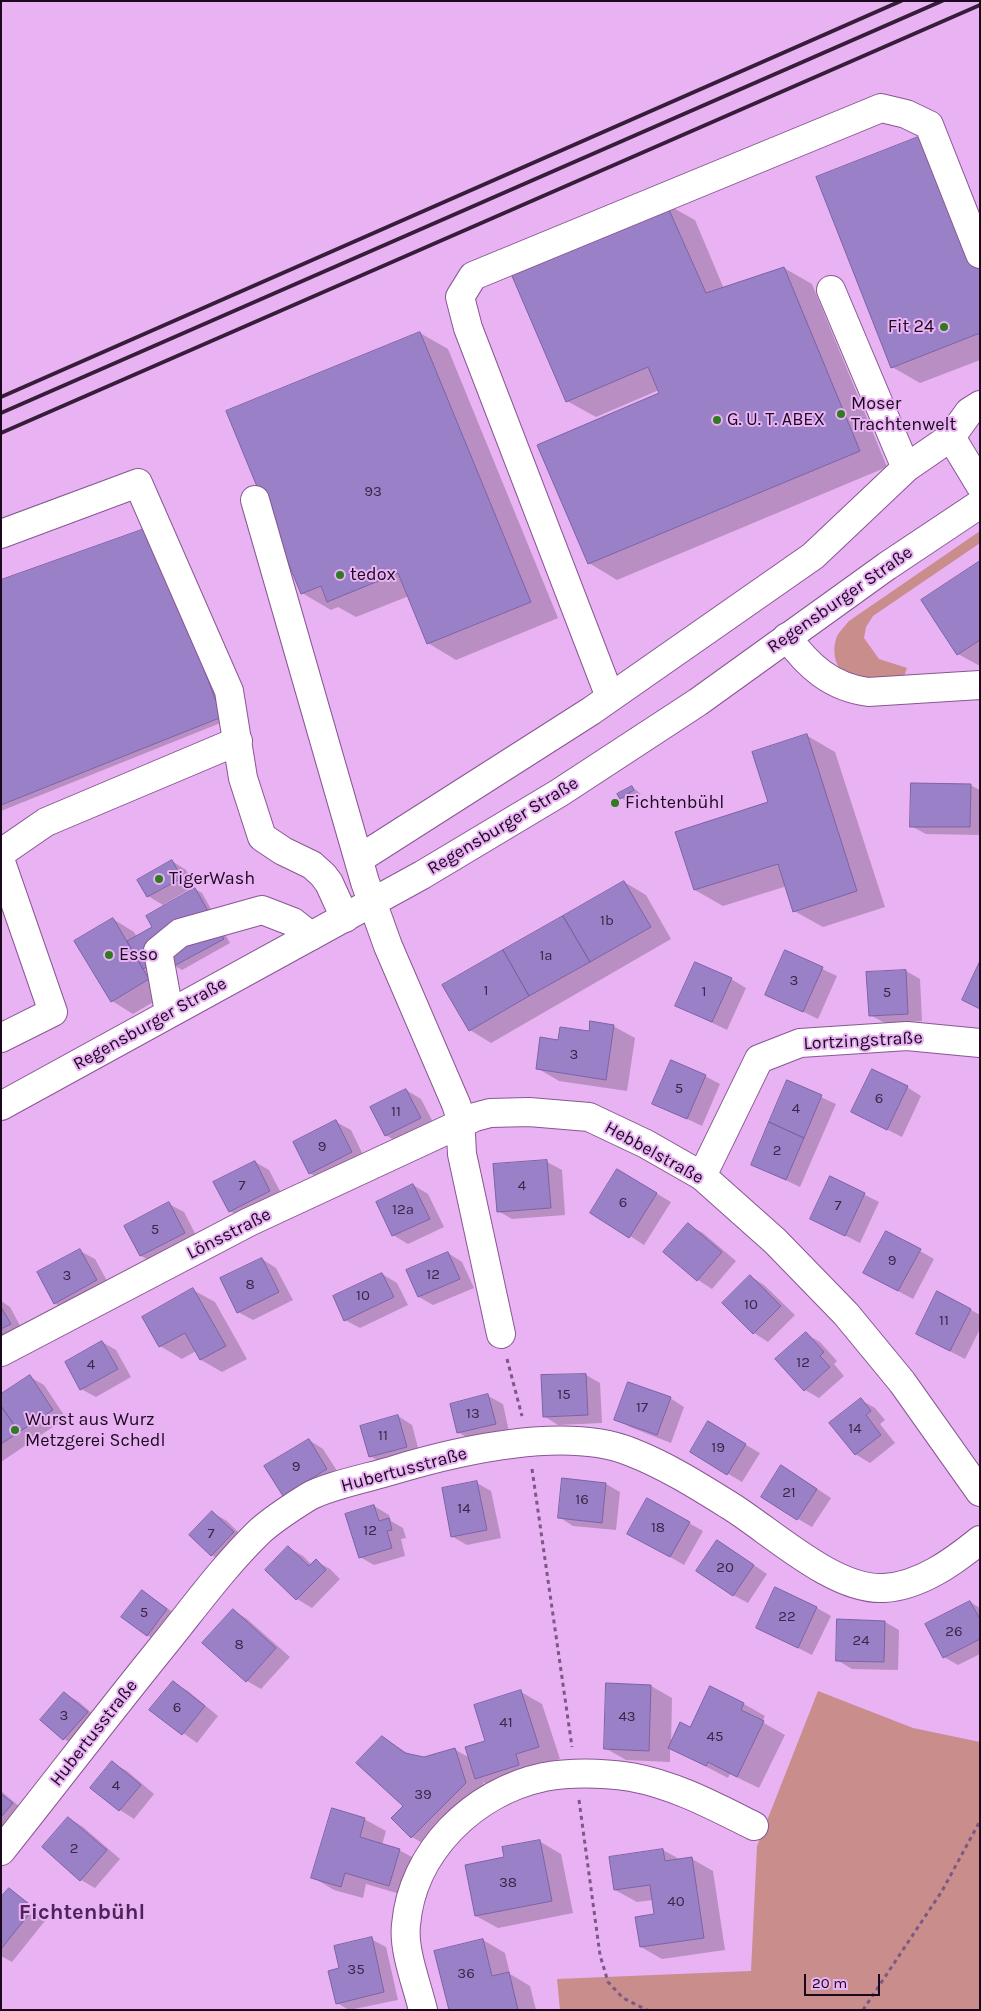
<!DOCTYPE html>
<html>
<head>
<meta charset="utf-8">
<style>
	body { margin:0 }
	#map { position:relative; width:981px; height:2011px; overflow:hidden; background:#e8b2f3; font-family:Karla,sans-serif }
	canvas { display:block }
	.frame { position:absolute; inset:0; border:2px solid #1b081f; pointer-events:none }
	.scale { position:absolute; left:804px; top:1974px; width:76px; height:22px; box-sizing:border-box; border:2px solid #1b081f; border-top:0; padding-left:6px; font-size:15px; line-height:18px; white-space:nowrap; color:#1b081f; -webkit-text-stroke:4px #e8b2f3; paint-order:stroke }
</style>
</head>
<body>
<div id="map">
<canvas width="981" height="2011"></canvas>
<div class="frame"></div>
<div class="scale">20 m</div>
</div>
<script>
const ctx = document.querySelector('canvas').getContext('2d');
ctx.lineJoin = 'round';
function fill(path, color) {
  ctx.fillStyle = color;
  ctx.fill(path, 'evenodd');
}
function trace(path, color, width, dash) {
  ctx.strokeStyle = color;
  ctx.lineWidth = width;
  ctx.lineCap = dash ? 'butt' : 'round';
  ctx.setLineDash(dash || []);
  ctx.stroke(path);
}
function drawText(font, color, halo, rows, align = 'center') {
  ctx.font = font + ' Karla,sans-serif';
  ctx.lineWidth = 4;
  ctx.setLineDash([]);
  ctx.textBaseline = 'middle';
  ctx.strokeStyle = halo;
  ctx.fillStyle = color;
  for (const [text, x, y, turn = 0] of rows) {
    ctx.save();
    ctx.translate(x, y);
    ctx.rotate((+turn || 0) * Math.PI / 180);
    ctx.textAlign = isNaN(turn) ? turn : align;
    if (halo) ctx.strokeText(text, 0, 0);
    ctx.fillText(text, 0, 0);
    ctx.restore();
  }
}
fill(new Path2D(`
	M980,531v12l-107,73 -7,11 -2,11 15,21 28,9 -4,11c-15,0 -36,4 -51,-1 -17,-6 -21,-26 -15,-42 3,-5 8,-10 12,-15z
	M818,1691l95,37 67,14v268h-420l-3,-31 194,-8 6,-125z`), '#c98d8c');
fill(new Path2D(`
	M666,204l29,16 29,69 60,-21 28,16 75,183 -270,113 -28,-17 72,-169 -2,-4 -63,27 -29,-16z
	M980,216v144l-60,23 -28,-16z
	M420,333l28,16 110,269 -102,42 -28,-17 -19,-47 -53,21 -18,-10 -7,3 -29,-17z
	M150,528l78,192 -227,91v-229z
	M980,562v104l-22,-12z
	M806,735l29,17 50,155 -62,20 -29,-16 -7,-25 -64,20 -28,-16 -18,-58 93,-29z
	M970,785l10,5v45l-54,-1 -15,-8z
	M632,787l9,7 -13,8 -7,-4z
	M172,861l14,9 9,16 -32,19 -15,-9z
	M624,882l22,13 25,44 -180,104 -21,-13z
	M195,889l7,4 28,50 -48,27 -7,-4 -3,-6 -2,32 -37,22 -21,-13 1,-82 21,13 3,5 17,-10z
	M786,952l51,24 -19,43 -51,-25z
	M906,971l14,8 2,42 -37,2 -15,-8z
	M731,979l15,9 -19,42 -50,-24z
	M613,1026l22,12 -8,53 -68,-10 -22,-13 22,-27z
	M705,1076l15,8 -18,42 -48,-23z
	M788,1082l48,22 -36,83 -48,-23z
	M907,1087l14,9 -19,41 -50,-25z
	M406,1090l15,9 14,27 -35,18 -14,-9z
	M336,1122l15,8 15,31 -42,21 -14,-9z
	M255,1162l14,8 15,29 -40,20 -14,-8z
	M547,1162l15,8 3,45 -53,4 -14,-8 -4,-46z
	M831,1178l48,24 -19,41 -49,-25z
	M632,1179l39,23 -27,43 -14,-9z
	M413,1185l15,9 16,33 -36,17 -15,-9 -16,-33z
	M169,1204l15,8 15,29 -43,23 -15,-8 -15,-29z
	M688,1225l15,8 33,28 -24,28 -14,-9z
	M80,1251l15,8 16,29 -42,23 -15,-8z
	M920,1251l14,8 -21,40 -34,-18z
	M448,1253l14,9 12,26 -41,17 -14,-8z
	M262,1259l14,9 17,32 -40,20 -15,-8z
	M382,1274l15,9 11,22 -48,23 -15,-8z
	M750,1276l14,9 31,30 -27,27 -14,-9 -30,-30z
	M193,1290l22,12 32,57 -25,13 -21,-12 -5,-9 -14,8 -22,-13z
	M1,1301l9,6 14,26 -23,12z
	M971,1310l9,5v14l-15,30 -33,-17z
	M806,1334l14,8 17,19 -3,3 10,12 -25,22 -14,-8z
	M102,1342l14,8 15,27 -35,20 -15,-8z
	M586,1375l14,8 2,40 -44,2 -14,-9z
	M30,1377l14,8 22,33 -65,44v-66z
	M488,1396l15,8 6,28 -36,9 -15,-9z
	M670,1398l14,9 -13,36 -41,-16 -14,-8z
	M861,1400l14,8 10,12 -5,4 15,19 -25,20 -15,-9z
	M398,1416l14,9 8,30 -36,9 -14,-8z
	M708,1423l52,30 -18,29 -51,-30z
	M309,1440l14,9 18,28 -43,26 -15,-8z
	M796,1475l35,23 -19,29 -14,-8z
	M477,1483l14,8 10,47 -34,7 -14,-8z
	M606,1484l14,8 -4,38 -43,-4 -14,-9z
	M648,1500l55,31 -19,34 -55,-32z
	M374,1506l15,9 2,6 12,7 3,10 -5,1 4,17 -31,9 -14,-8z
	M213,1513l14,8 20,20 -21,22 -15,-8z
	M289,1548l14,8 9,9 4,-4 14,8 10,10 -28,29 -15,-9 -30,-29z
	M732,1550l35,24 -19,29 -15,-8z
	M143,1591l38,27 -19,26 -15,-9z
	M970,1602l10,6v46l-22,11 -14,-8z
	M817,1608l14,8 -19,39 -54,-27z
	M233,1610l14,9 43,38 -29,32 -14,-8z
	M885,1622l14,8 -1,40 -46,-1 -15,-9z
	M173,1682l15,9 30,25 -21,27 -46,-33z
	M651,1686l21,12 -1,48 20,-18 53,-24 21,12 -3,6 23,13 -26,53 -29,-14 -2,4 -58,-30v14l-44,-2 -21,-12z
	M521,1692l21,12 18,55 -23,8 -39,23 -15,-8 4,14 -54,53 -21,-12 -7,-31 -23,-69 30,19 12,3 30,-10 16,9 17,-16z
	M64,1693l15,9 22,19 -22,26 -15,-8 -22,-19z
	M112,1763l15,8 27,23 -20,25 -14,-9 -28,-22z
	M1,1791l25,21 -25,31z
	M69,1818l14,9 37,32 -25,29 -14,-8z
	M364,1819l22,12 -4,14 17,5 22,12 -11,35 -44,-13 -3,14 -29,-8 -22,-13z
	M539,1841l22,13 12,59 -75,15 -22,-12 29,-58z
	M663,1850l18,10 11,-1 21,12 12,79 -63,9 -21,-12 15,-31 -3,-16 -16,2 -22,-12z
	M9,1889l39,28 -36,45 -11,-6v-57z
	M371,1939l15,8 12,53 -49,10 -12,-7 4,-34z
	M483,1940l22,13 5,21 20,12 6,24h-86z`), '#0003');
const building = new Path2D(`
	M926,134l54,135v64l-89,35 -75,-191z
	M666,203l40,90 78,-26 76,184 -272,113 -51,-119 122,-52 -11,-26 -82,35 -57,-133z
	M420,332l111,270 -104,42 -29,-71 -71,29 -6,-16 -20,8 -75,-183z
	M150,527l72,190 -221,88v-225z
	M980,561v79l-23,15 -36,-55z
	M807,734l50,157 -64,21 -15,-48 -84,26 -19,-58 93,-30 -16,-50z
	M911,783l60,1 -1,43h-60z
	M632,786l2,4 -14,9 -3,-5z
	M172,860l10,18 -35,19 -10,-17z
	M624,881l27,46 -61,35 -27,-46z
	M195,888l29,51 -50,27 -6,-11 -25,14 -16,-28 25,-14 -6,-11z
	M563,916l27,46 -61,34 -26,-46z
	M113,918l36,61 -38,23 -37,-61z
	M503,950l26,46 -60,35 -27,-46z
	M785,950l38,17 -20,45 -38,-17z
	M980,961v48l-18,-9z
	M695,962l37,16 -20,44 -37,-16z
	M906,970l2,44 -39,2 -3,-44z
	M590,1021l24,4 -8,55 -70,-11 4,-32 18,3 2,-13 29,4z
	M671,1060l35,15 -19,44 -35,-15z
	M872,1069l36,17 -21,44 -36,-18z
	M787,1080l35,15 -18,43 -35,-16z
	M406,1089l15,29 -36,18 -15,-29z
	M336,1120l16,32 -43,22 -16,-32z
	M769,1122l35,16 -18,42 -35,-15z
	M547,1160l4,48 -54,4 -4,-48z
	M255,1161l15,30 -41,21 -16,-30z
	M617,1169l40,24 -28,45 -39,-25z
	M830,1176l35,17 -20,43 -35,-17z
	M413,1184l17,35 -38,17 -16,-34z
	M169,1202l16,31 -45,23 -16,-30z
	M688,1223l34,29 -25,29 -34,-29z
	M886,1231l35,18 -23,42 -35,-18z
	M80,1249l17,31 -43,24 -17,-32z
	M448,1252l12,27 -42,18 -12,-27z
	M262,1258l17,34 -42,21 -17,-35z
	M382,1273l12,24 -50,24 -11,-25z
	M750,1275l31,31 -28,28 -31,-31z
	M193,1288l33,58 -26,14 -15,-27 -26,14 -17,-30z
	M937,1291l34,18 -21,42 -34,-17z
	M1,1307l10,17 -10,5z
	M806,1332l18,20 -4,4 10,11 -26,24 -29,-32z
	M102,1341l16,28 -38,21 -15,-28z
	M586,1374l2,41 -45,2 -2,-42z
	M30,1375l23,35 -34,22 -18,-26v-12z
	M628,1382l43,15 -14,38 -43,-15z
	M488,1394l8,30 -39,9 -7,-29z
	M861,1398l10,13 -5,4 15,20 -26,20 -26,-32z
	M1,1406l18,26 -18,12z
	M398,1415l9,32 -38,10 -9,-31z
	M708,1421l38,23 -19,31 -37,-23z
	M309,1439l18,30 -44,27 -19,-30z
	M781,1465l36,24 -20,31 -36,-23z
	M562,1478l44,5 -4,40 -44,-5z
	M477,1481l10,49 -36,7 -9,-49z
	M647,1498l43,24 -20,35 -43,-23z
	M374,1505l5,16 10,-3 3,12 -5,1 5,17 -33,10 -14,-44z
	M212,1511l22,21 -23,24 -22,-21z
	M717,1540l37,25 -21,31 -37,-25z
	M288,1546l21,20 7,-7 10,11 -30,30 -31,-30z
	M775,1587l42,20 -19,41 -42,-20z
	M142,1590l25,19 -20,27 -26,-19z
	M970,1601l10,18v20l-37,19 -18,-34z
	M233,1609l43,39 -30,34 -44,-39z
	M837,1619l48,2 -1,41 -48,-1z
	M173,1681l32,25 -23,29 -33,-25z
	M606,1683l45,2 -2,66 -45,-2z
	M710,1686l34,17 -3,7 23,11 -27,56 -29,-15 -2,4 -38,-18 12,-26 10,5z
	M521,1690l18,57 -23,7 3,11 -44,14 -10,-32 20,-6 -11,-36z
	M64,1692l24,20 -25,28 -23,-20z
	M382,1736l23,17 19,4 31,-9 11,35 -55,55 -20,-20 12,-12 -47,-43z
	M112,1761l29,24 -22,26 -29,-23z
	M1,1794l12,9 -12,14z
	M332,1808l33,10 -5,19 40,12 -11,37 -44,-13 -4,14 -30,-9z
	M68,1817l39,33 -27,31 -38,-34z
	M540,1840l12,61 -77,15 -10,-51 39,-8 -2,-10z
	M663,1849l2,12 27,-4 12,81 -64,9 -5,-30 19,-3 -4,-29 -36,5 -5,-33z
	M9,1888l25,20 -33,41v-52z
	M372,1937l12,55 -48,12 -8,-33 11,-3 -5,-22z
	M483,1939l9,37 17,-4 9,38h-69l-15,-59z`);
fill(building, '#9a80c6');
trace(building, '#7c62a5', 1);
const minor = new Path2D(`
	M831,290l75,178
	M951,437l18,-25 11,-7
	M255,500l110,382 23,64 68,158 4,12 2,38 39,180
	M1,534l137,-51 91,208 14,87 19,59 21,14 29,14 11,10 6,8 16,35
	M787,637c21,29 44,50 81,55l112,-7
	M610,697l-142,-369 -8,-31 13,-21 408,-168 25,6 23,11 51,129
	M1,853l45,-31 192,-81
	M359,859l232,-148 222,-155 93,-88 45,-31 29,48
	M1,862l52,150 -52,26
	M169,1012l-11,-61 22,-18 82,-23 31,12 18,14
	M702,1176l57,-117 41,-16 107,-7 73,7
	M1,1352l248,-130 226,-105 15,-4 39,-1 60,5 57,27 56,32 73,65 71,73 56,68 78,110
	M1,1851c54,-68 106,-136 161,-204 31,-38 61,-80 97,-115 14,-13 33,-25 49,-35 18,-11 64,-20 86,-27 66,-20 172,-44 237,-18 36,14 69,35 101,55 41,26 103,84 152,81 36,-2 69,-26 96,-48
	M423,2010c-6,-25 -20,-60 -17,-85 6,-73 67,-133 138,-148 28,-5 59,-4 87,0 44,8 83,29 123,49`);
const major = new Path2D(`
	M1,1106l421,-231 137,-82 139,-91 189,-136 93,-62`);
trace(minor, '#885792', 30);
trace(major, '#885792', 30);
trace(new Path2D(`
	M507,1359l15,57
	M532,1469l40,278
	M579,1800l21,155 8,27 15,16 24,12
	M863,2010l79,-119 38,-70`), '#7c5883', 3, [4, 4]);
trace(minor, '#fff', 28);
trace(major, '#fff', 28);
trace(new Path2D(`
	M1,397l900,-396
	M1,413l941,-412
	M1,433l979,-428`), '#361e3b', 4);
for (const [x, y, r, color] of [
	[944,327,5,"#307a21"],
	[841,414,5,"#307a21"],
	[717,420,5,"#307a21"],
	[340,575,5,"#307a21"],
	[615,803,5,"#307a21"],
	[159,879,5,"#307a21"],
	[109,955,5,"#307a21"],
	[15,1430,5,"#307a21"]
]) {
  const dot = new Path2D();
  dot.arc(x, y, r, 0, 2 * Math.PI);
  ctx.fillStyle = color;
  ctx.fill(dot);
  trace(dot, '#e8b2f3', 2);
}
drawText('15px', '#3b2649', null, [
	["93",373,492],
	["1b",607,921],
	["1a",546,956],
	["3",794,981],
	["1",486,991],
	["1",704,992],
	["5",887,993],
	["3",574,1055],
	["5",679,1089],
	["6",879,1099],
	["4",796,1109],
	["11",396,1112],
	["9",322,1147],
	["2",777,1151],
	["7",242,1186],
	["4",522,1186],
	["6",623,1203],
	["7",838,1206],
	["12a",403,1210],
	["5",155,1230],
	["9",892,1261],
	["12",433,1275],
	["3",67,1276],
	["8",250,1285],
	["10",363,1296],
	["10",751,1305],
	["11",944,1321],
	["12",803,1363],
	["4",91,1365],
	["15",564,1395],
	["17",642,1408],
	["13",473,1414],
	["14",855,1429],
	["11",383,1436],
	["19",718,1448],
	["9",296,1467],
	["21",789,1493],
	["16",582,1500],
	["14",464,1509],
	["18",658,1528],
	["12",370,1531],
	["7",211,1534],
	["20",725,1568],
	["5",144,1613],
	["22",787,1617],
	["26",954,1632],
	["24",861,1641],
	["8",239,1645],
	["6",177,1708],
	["3",64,1716],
	["43",627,1717],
	["41",506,1723],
	["45",715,1737],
	["4",116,1786],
	["39",423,1795],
	["2",74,1849],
	["38",508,1883],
	["40",676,1902],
	["35",356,1970],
	["36",466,1974]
]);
drawText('18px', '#1b081f', '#e8b2f3', [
	["Fit 24",934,327,"right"],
	["Moser",851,404],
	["Trachtenwelt",851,425],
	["G. U. T. ABEX",727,420],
	["tedox",350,575],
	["Fichtenbühl",625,803],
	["TigerWash",169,879],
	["Esso",119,955],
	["Wurst aus Wurz",25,1420],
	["Metzgerei Schedl",25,1441]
], 'left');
drawText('18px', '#1b081f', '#e8b2f3', [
	["Regensburger Straße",840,600,-35],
	["Regensburger Straße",503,826,-31],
	["Regensburger Straße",150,1024,-29],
	["Lortzingstraße",863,1041,-3],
	["Hebbelstraße",654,1153,29],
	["Lönsstraße",229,1234,-27],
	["Hubertusstraße",404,1470,-15],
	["Hubertusstraße",94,1733,-52]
]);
drawText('bold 22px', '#50225a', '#e8b2f3', [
	["Fichtenbühl",82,1913]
]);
</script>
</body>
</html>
